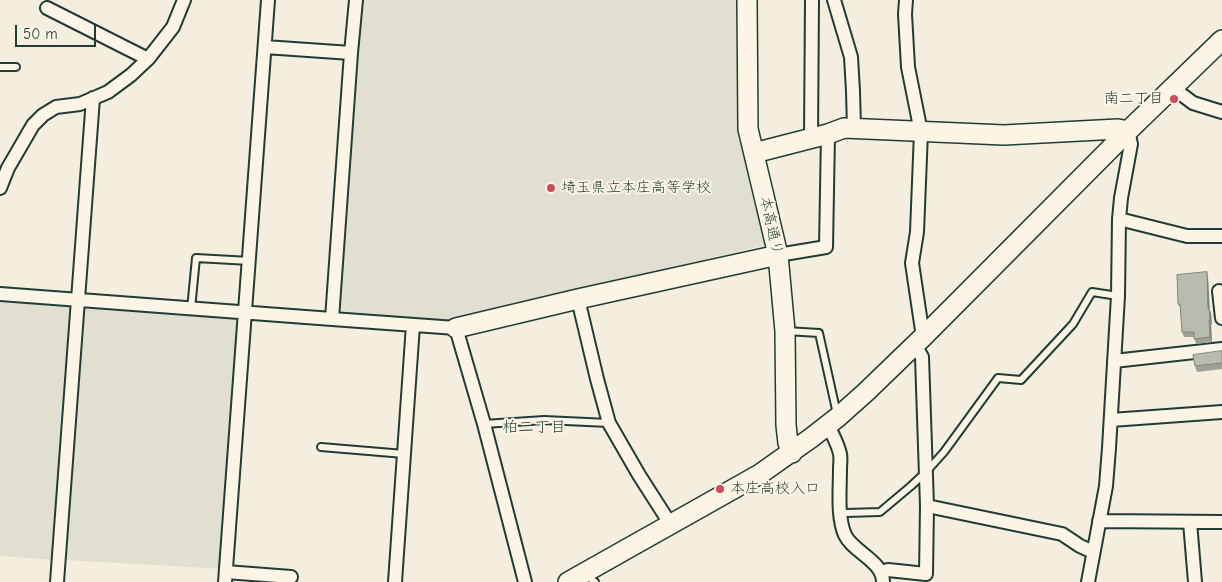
<!DOCTYPE html>
<html>
<head>
<meta charset="utf-8">
<style>
	body { margin:0 }
	#map { position:relative; width:1222px; height:582px; overflow:hidden; background:#f3eede; font-family:"Comic Neue",sans-serif }
	canvas { display:block }
	.scale { position:absolute; left:15px; top:25px; width:81px; height:22px; box-sizing:border-box; border:2px solid #1f3d34; border-top:0; padding-left:6px; font-size:15px; line-height:18px; white-space:nowrap; color:#1f3d34; -webkit-text-stroke:4px #fcf5e5; paint-order:stroke }
</style>
</head>
<body>
<div id="map">
<canvas width="1222" height="582"></canvas>
<div class="scale">50 m</div>
</div>
<script>
const ctx = document.querySelector('canvas').getContext('2d');
ctx.lineJoin = 'round';
function fill(path, color) {
  ctx.fillStyle = color;
  ctx.fill(path, 'evenodd');
}
function trace(path, color, width, dash) {
  ctx.strokeStyle = color;
  ctx.lineWidth = width;
  ctx.lineCap = dash ? 'butt' : 'round';
  ctx.setLineDash(dash || []);
  ctx.stroke(path);
}
function drawText(font, color, halo, rows, align = 'center') {
  ctx.font = font + ' "Comic Neue","Klee One",sans-serif';
  ctx.lineWidth = 4;
  ctx.setLineDash([]);
  ctx.textBaseline = 'middle';
  ctx.strokeStyle = halo;
  ctx.fillStyle = color;
  for (const [text, x, y, turn = 0] of rows) {
    ctx.save();
    ctx.translate(x, y);
    ctx.rotate((+turn || 0) * Math.PI / 180);
    ctx.textAlign = isNaN(turn) ? turn : align;
    if (halo) ctx.strokeText(text, 0, 0);
    ctx.fillText(text, 0, 0);
    ctx.restore();
  }
}
fill(new Path2D(`
	M361,0h380l28,244 -316,77 -112,-8 -4,-4z
	M0,298l72,7 -17,255 -55,-4z
	M88,305l155,11 -19,253 -159,-9 18,-252z`), '#e1dfd0');
const lane = new Path2D(`
	M0,67h16
	M191,309l5,-51 54,3
	M786,331l33,2 18,81
	M484,424l60,-4 65,3
	M321,447l83,7
	M841,512l5,1 34,-1 31,-26 15,-14 18,-20 54,-74 23,2 52,-56 19,-32 26,4
	M585,574l10,8`);
const street = new Path2D(`
	M834,0l17,57 2,34 1,37
	M906,0l-1,14 3,53 13,65 -4,100 -5,31 11,74
	M47,8l101,51
	M265,47l86,6
	M1173,88l20,15 29,9
	M811,138l1,-138
	M0,188l8,-20 25,-43 10,-10 13,-8 24,-3 28,-12 23,-17 17,-16 25,-32 11,-27
	M1119,219l68,17h35
	M778,255l48,-8 2,-113
	M1219,291l3,27
	M0,294l332,25 124,9 28,96 41,158
	M578,299l19,80 12,44 30,52 32,50
	M332,319l19,-266 5,-53
	M915,345l7,12 5,149 135,28 18,12 13,6
	M1114,361l108,-12
	M1111,420l111,-8
	M828,425c4,9 10,19 12,29 1,4 0,10 0,15 0,20 -3,48 5,66 8,17 38,26 38,47
	M1099,521l123,1
	M1190,522l5,60
	M226,572l65,5
	M881,572l7,-2 38,4 1,-68
	M57,582l36,-484
	M225,582l43,-582
	M395,582l18,-257
	M1088,582l18,-96 3,-38 9,-152 1,-77 2,-21 10,-54 -3,-13`);
const secondary = new Path2D(`
	M747,0l1,129 30,126 7,76 1,94 2,18 4,10
	M754,153l74,-19 16,-6 160,7 114,-6 10,2
	M456,328l122,-29 200,-44
	M568,582l192,-108 51,-36 27,-21 28,-25 57,-55 205,-206 94,-91`);
trace(lane, '#1f3d34', 10);
trace(street, '#1f3d34', 16);
trace(secondary, '#1f3d34', 22);
trace(lane, '#fcf5e5', 6);
trace(street, '#fcf5e5', 12);
trace(secondary, '#fcf5e5', 19);
fill(new Path2D(`
	M1208,277l1,31 2,5 1,12h-1l1,17 -16,2 -2,-7h-10l-2,-5 -1,-23 -3,-5z
	M1222,351v18l-25,3 -2,-6z`), '#9ea296');
fill(new Path2D(`
	M1207,272l1,5 2,36 -2,-5z
	M1209,308l2,5 1,12 -2,-5z
	M1209,320l2,5 1,17 -2,-5z`), '#81847a');
const building = new Path2D(`
	M1207,272l1,36h1l1,12h-1l1,17 -16,2v-7h-12l-2,-28h-2l-1,-29z
	M1222,351v12l-27,3 -2,-11z`);
fill(building, '#b8bcae');
trace(building, '#81847a', 1);
for (const [x, y, r, color] of [
	[1174,99,5,"#d1495b"],
	[551,188,5,"#d1495b"],
	[720,489,5,"#d1495b"]
]) {
  const dot = new Path2D();
  dot.arc(x, y, r, 0, 2 * Math.PI);
  ctx.fillStyle = color;
  ctx.fill(dot);
  trace(dot, '#fcf5e5', 2);
}
drawText('15px', '#1f3d34', '#fcf5e5', [
	["南二丁目",1164,99,"right"],
	["埼玉県立本庄高等学校",561,188],
	["本庄高校入口",730,489]
], 'left');
drawText('15px', '#1f3d34', '#fcf5e5', [
	["本高通り",771,226,77]
]);
drawText('16px', '#1f3d34', '#fcf5e5', [
	["柏二丁目",534,427]
]);
</script>
</body>
</html>
